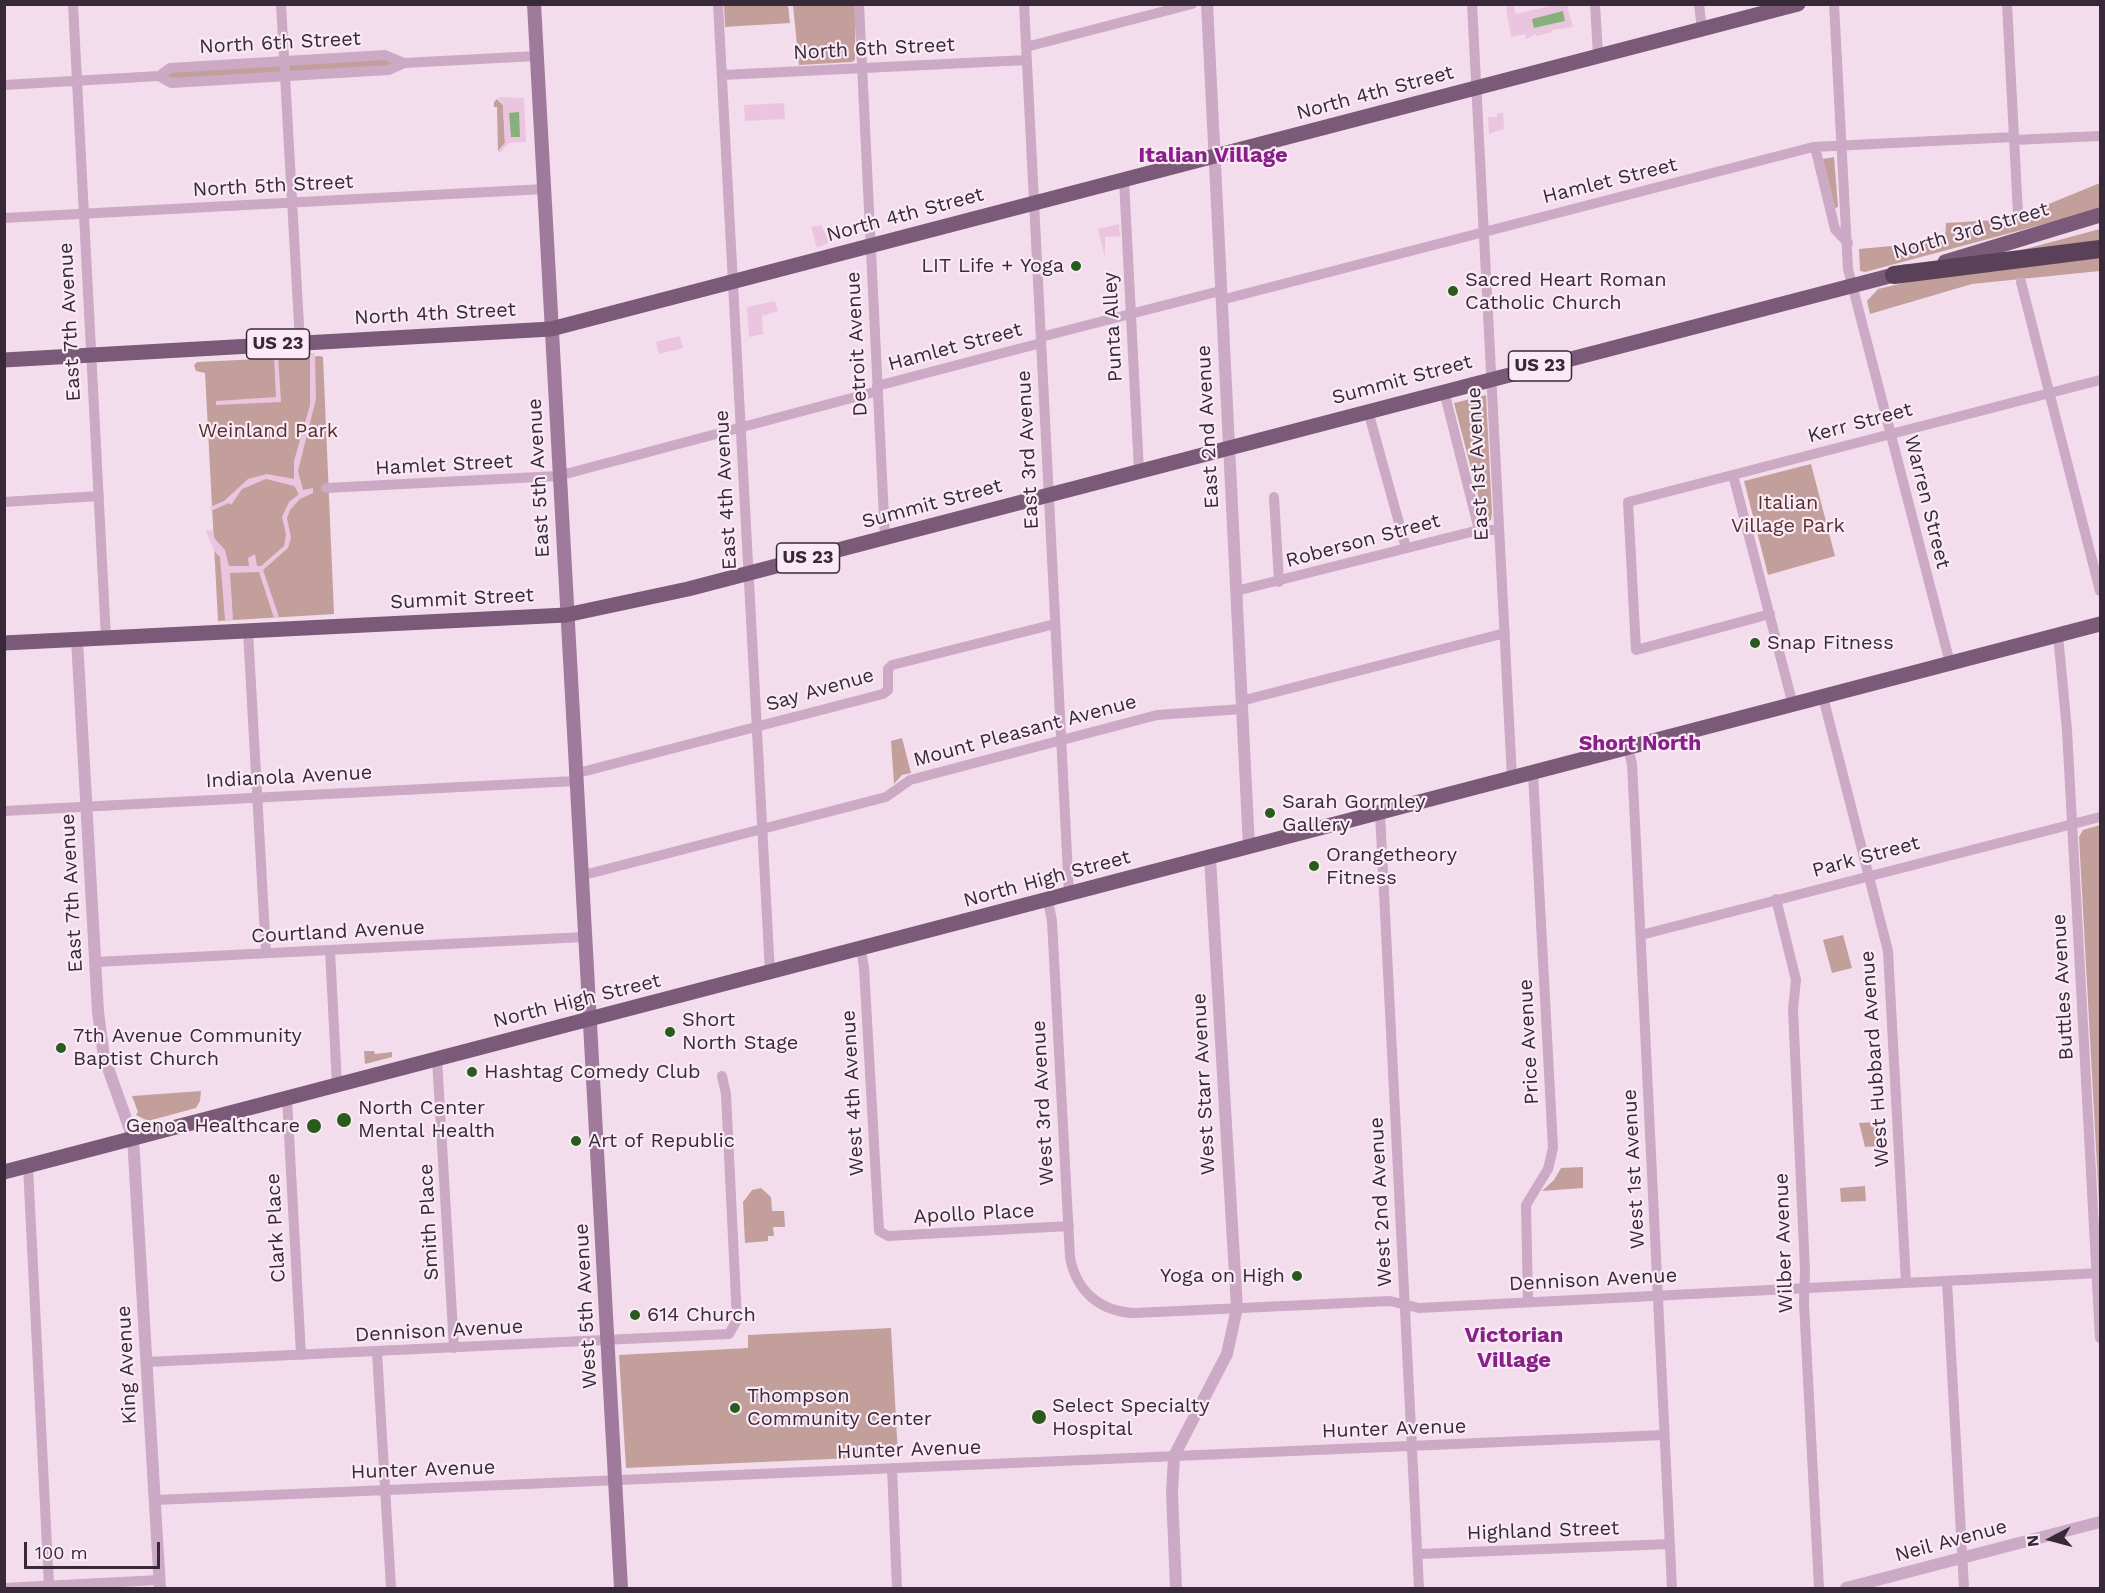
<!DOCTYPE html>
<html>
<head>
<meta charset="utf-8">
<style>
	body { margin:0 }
	#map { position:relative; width:2105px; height:1593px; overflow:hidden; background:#f3dded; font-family:"Work Sans",sans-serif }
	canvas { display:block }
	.frame { position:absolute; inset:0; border:6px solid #382938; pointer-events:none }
	.north { position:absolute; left:2021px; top:1509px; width:60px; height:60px; -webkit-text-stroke:4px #faeaf6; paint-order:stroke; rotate:264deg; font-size:16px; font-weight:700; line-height:24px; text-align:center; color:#382938 }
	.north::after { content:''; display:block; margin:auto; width:21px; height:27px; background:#382938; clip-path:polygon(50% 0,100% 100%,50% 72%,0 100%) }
	.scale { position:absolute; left:24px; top:1542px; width:136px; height:27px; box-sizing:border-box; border:3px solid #382938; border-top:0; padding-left:8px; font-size:18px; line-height:21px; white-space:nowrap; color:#382938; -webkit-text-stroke:4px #faeaf6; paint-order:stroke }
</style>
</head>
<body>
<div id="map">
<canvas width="2105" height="1593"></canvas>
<div class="frame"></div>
<div class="north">N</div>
<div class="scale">100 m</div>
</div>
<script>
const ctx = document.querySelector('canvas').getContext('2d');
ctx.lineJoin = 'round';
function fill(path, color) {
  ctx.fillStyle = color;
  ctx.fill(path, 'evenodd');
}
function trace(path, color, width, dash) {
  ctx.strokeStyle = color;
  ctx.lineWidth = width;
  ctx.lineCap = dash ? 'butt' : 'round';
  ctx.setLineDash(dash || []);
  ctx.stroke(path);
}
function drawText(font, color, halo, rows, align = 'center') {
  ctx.font = font + ' "Work Sans",sans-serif';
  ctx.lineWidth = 4.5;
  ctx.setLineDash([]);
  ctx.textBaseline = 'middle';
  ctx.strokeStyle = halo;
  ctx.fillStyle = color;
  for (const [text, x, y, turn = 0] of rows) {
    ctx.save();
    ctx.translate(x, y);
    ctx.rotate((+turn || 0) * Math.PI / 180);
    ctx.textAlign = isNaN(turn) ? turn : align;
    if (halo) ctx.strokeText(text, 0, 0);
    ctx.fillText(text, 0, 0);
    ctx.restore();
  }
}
fill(new Path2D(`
	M724,5h64l2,18 -65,4z
	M793,5h62v55l-3,2 -53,3z
	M385,55l12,13 -226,15 -8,-12z
	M497,99l6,6 2,38 -7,8 -1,-44h-3v-5z
	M1834,157l4,50 -3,1 -12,-49z
	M2100,183v26l-235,63 -5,-1 -1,-22 86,-8 1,-18 66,-4z
	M2100,229v15l-86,8z
	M2100,257v14l-128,13 -102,30 -3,-13 11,-12 38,-9z
	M320,356l3,1 11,257 -116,7 -13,-248 -9,-2 -2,-6 3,-3z
	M1486,395l6,118 -1,7 -3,1 -5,-6 -29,-112z
	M1811,464l24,92 -67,19 -24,-94z
	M902,738l9,35 -9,2 -8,9 -3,-43z
	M2100,825v396l-21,-384 4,-7z
	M1843,935l9,33 -20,5 -9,-33z
	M364,1051h10l1,3 17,-2v5l-27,7z
	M201,1091l-1,10 -4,7 -48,13 -12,-6 2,-3 -6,-16z
	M1878,1122l1,24 -14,1 -6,-24z
	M1583,1167v21l-41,3 12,-11 7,-12z
	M1865,1186l1,15 -25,1 -1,-14z
	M761,1188l10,9 1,14h12l1,16h-12l1,9h-6v5l-23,2 -2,-41 9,-12z
	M891,1328l7,128 -272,12 -7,-113 129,-7v-13z`), '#c39f9c');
fill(new Path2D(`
	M1513,5l3,9 38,-9h13l6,22 -21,3v2l-15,4 -1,-2 -10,5 -1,-5 -14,3 -5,-30zM1563,12l2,9 -26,6 -7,-8z
	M498,97l26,1 2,44 -17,1 -9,10 -2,-2 7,-8 -2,-38z
	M784,103l1,16 -40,2 -1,-16z
	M1497,113h6l1,16 -15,5 -1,-17h9z
	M1119,224l1,12 -15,1v21l-7,-29z
	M821,225l9,17 -13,6 -6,-21z
	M775,301l3,10 -16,5 1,18 -14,3 -2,-30z
	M680,336l3,12 -24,6 -3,-12z
	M310,353h5l1,46 -18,72 5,19 10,-2v5l-13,6 -10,11 -3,8 4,20 -3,10 -25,22 16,47 -5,1 -15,-46 -29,1 3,47h-8l-5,-63 -6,-6 -8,-20 6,-1 3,9 10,11 4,16h20l-1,-8 7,-4 2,12h4l23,-20 2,-12 -4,-17 7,-15 10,-8 -5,-8 -28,-7 -24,10 -11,16 -2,-2 -18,8 -1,-4 14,-6 24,-22 19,-5 27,5v-18l16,-56z
	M278,355l3,47 -65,3v-4l60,-4 -2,-41z`), '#ebc4df');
fill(new Path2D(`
	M1563,11l2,10 -31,7 -2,-9z
	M519,112l1,25h-9l-2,-24z`), '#87b17b');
trace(new Path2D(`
	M73,4l33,634
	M281,4l19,339
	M718,4l52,969
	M859,4l26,534
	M1024,4l45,890
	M1472,4l40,774
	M1595,4l3,51
	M1699,4l3,26
	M1834,4l14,265 102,394
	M2007,4l11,210
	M1026,47l166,-43
	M722,75l305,-15
	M159,76l12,7 218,-13 15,-7 133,-7
	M4,85l155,-9 11,-8 215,-13 19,8
	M2014,140l86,-4
	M1815,147l20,82 13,14
	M1124,180l15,291
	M4,218l540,-29
	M2021,282l79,309
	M1221,300l592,-153 201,-10
	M1041,337l179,-46
	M877,386l164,-43
	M1444,391l35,139
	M1368,411l38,137
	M1733,475l60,230
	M326,488l232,-12 320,-85
	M1274,497l5,85
	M4,502l95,-6
	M1236,591l243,-61h20
	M1770,614l-134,36 -8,-148 472,-122
	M248,631l18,322
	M2058,635l9,95 33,608
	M1823,697l65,254 18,331
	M1241,701l264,-68
	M1628,748l4,16 4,79 36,745
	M574,774l309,-80 5,-4v-21l4,-4 163,-41
	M4,811l571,-30
	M1380,813l39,775
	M580,876l306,-79 24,-17 247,-65 85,-6
	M1776,899l20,81 -3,29 12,261 -1,33 15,285
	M1048,900l4,21 18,336c6,34 30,55 65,56l255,-12 29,7 681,-35
	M1641,935l459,-118
	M330,950l7,135
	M861,950l3,17 15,264 9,5 181,-10
	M95,962l489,-25
	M437,1059l17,289
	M287,1098l14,257
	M28,1166l21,420
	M1947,1281l17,307
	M1528,1302l-2,-97 22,-36 5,-21 -20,-375
	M377,1352l14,236
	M147,1362l582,-28 8,-14 -11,-226 -4,-18
	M892,1468l5,120
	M155,1500l1509,-65
	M1418,1554l252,-10
	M4,1588l155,-8`), '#cca9c5', 10);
trace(new Path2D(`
	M1207,4l42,843
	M77,640l21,372 6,45 29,81 27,450
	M1176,1588l-4,-95 2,-37 53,-102 10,-46 -27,-450
	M1846,1588l254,-66`), '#cca9c5', 12);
trace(new Path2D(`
	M534,4l87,1584`), '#a07a9c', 14);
trace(new Path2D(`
	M1945,262l155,-47
	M4,360l547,-31 1247,-325
	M4,643l562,-28 122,-26 1217,-317
	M4,1172l2096,-548`), '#7b5978', 15);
trace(new Path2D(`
	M1894,275l206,-26`), '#5a4058', 18);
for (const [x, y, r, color] of [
	[1076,266,6,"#295b1d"],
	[1453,291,6,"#295b1d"],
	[1755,643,6,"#295b1d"],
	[1270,813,6,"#295b1d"],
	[1314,866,6,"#295b1d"],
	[670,1032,6,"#295b1d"],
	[61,1048,6,"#295b1d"],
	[472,1072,6,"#295b1d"],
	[344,1120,8,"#295b1d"],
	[314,1126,8,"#295b1d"],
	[576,1141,6,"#295b1d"],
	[1297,1276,6,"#295b1d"],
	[635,1315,6,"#295b1d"],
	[735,1408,6,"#295b1d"],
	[1039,1417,8,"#295b1d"]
]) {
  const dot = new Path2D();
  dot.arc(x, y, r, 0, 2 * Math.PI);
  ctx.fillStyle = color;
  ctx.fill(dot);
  trace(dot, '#faeaf6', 2);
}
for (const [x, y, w] of [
	[278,344,63],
	[1540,366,63],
	[808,558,63]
]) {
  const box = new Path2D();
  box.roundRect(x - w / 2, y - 15, w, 30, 4.5);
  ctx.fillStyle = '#faeaf6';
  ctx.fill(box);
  trace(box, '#382938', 1.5);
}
drawText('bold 18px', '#382938', null, [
	["US 23",278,344],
	["US 23",1540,366],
	["US 23",808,558]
]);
drawText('20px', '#382938', '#faeaf6', [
	["North 6th Street",280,43,-3],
	["North 6th Street",874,49,-3],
	["North 4th Street",1375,93,-15],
	["Hamlet Street",1610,181,-14],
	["North 5th Street",273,186,-3],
	["North 4th Street",905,215,-15],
	["North 3rd Street",1971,231,-16],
	["North 4th Street",435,314,-3],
	["East 7th Avenue",70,322,-93],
	["Punta Alley",1113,327,-93],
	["Detroit Avenue",857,344,-93],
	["Hamlet Street",955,347,-15],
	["Summit Street",1402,380,-15],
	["Kerr Street",1860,423,-15],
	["East 2nd Avenue",1208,427,-93],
	["East 3rd Avenue",1028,450,-93],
	["East 1st Avenue",1478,464,-93],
	["Hamlet Street",444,465,-3],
	["East 5th Avenue",539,478,-93],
	["East 4th Avenue",726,490,-93],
	["Warren Street",1927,502,76],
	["Summit Street",932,504,-15],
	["Roberson Street",1363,541,-15],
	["Summit Street",462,599,-3],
	["Say Avenue",820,690,-16],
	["Mount Pleasant Avenue",1025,731,-15],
	["Indianola Avenue",289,777,-3],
	["Park Street",1866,857,-15],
	["North High Street",1047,879,-15],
	["East 7th Avenue",72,893,-93],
	["Courtland Avenue",338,932,-3],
	["Buttles Avenue",2063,987,-93],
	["North High Street",577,1001,-14],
	["Price Avenue",1529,1042,-93],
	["West Hubbard Avenue",1875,1059,-94],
	["West Starr Avenue",1204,1084,-93],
	["West 4th Avenue",853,1093,-93],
	["West 3rd Avenue",1043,1103,-93],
	["West 1st Avenue",1634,1169,-93],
	["West 2nd Avenue",1381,1202,-93],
	["Apollo Place",974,1214,-3],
	["Smith Place",429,1222,-93],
	["Clark Place",276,1228,-93],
	["Wilber Avenue",1784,1243,-92],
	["Dennison Avenue",1593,1280,-3],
	["West 5th Avenue",586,1306,-93],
	["Dennison Avenue",439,1331,-3],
	["King Avenue",127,1365,-93],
	["Hunter Avenue",1394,1429,-2],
	["Hunter Avenue",909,1450,-2],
	["Hunter Avenue",423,1470,-2],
	["Highland Street",1543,1531,-2],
	["Neil Avenue",1951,1541,-15]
]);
drawText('20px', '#382938', '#faeaf6', [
	["LIT Life + Yoga",1064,266,"right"],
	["Sacred Heart Roman",1465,280],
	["Catholic Church",1465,303],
	["Snap Fitness",1767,643],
	["Sarah Gormley",1282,802],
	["Gallery",1282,825],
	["Orangetheory",1326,855],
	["Fitness",1326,878],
	["Short",682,1020],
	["North Stage",682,1043],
	["7th Avenue Community",73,1036],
	["Baptist Church",73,1059],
	["Hashtag Comedy Club",484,1072],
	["North Center",358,1108],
	["Mental Health",358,1131],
	["Genoa Healthcare",300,1126,"right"],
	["Art of Republic",588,1141],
	["Yoga on High",1285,1276,"right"],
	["614 Church",647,1315],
	["Thompson",747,1396],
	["Community Center",747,1419],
	["Select Specialty",1052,1406],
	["Hospital",1052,1429]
], 'left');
drawText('20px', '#57302c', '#faeaf6', [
	["Weinland Park",268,431],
	["Italian",1788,503],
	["Village Park",1788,526]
]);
drawText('bold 21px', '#88208a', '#faeaf6', [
	["Short North",1640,744]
]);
drawText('bold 22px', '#88208a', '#faeaf6', [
	["Italian Village",1213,156],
	["Victorian",1514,1336],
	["Village",1514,1361]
]);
</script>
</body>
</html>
